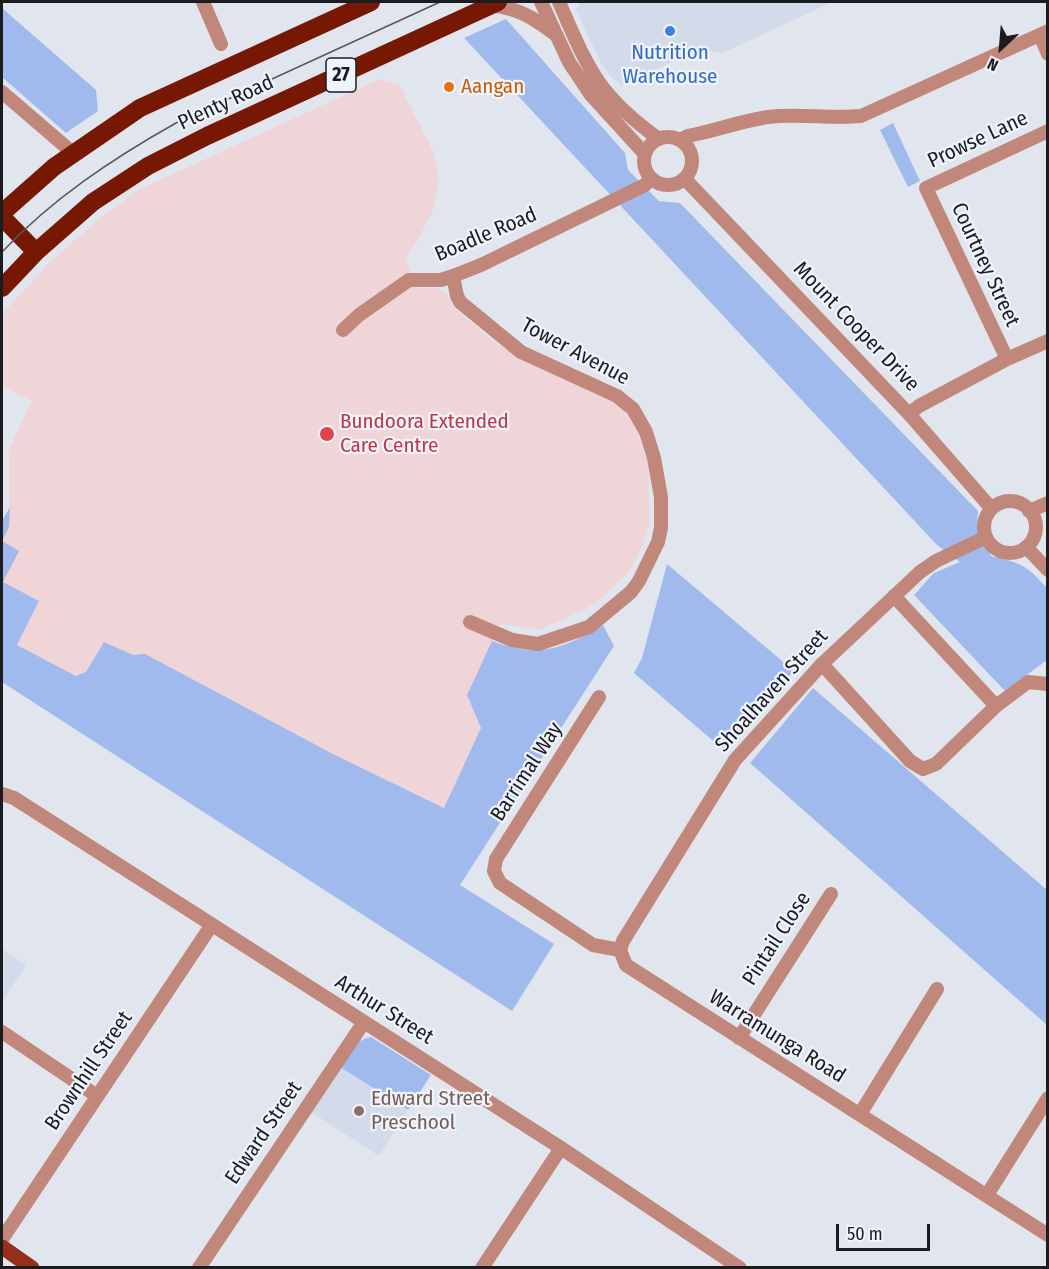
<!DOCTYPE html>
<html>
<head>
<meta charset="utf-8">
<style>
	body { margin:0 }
	#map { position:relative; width:1049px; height:1269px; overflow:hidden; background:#e1e6ee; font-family:"Fira Sans Condensed",sans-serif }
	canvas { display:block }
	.frame { position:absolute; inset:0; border:3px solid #1b1c1f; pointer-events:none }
	.north { position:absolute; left:971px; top:18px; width:60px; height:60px; -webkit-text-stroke:4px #eff3fc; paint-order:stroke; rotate:206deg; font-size:16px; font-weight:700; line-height:24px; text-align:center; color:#1b1c1f }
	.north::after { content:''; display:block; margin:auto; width:21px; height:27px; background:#1b1c1f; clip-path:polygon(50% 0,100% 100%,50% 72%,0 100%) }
	.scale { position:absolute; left:836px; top:1224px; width:94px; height:27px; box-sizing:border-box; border:3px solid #1b1c1f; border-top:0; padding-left:8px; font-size:18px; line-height:21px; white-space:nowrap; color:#1b1c1f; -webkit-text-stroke:4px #eff3fc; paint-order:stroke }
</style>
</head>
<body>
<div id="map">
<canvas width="1049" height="1269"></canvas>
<div class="frame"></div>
<div class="north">N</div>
<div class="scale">50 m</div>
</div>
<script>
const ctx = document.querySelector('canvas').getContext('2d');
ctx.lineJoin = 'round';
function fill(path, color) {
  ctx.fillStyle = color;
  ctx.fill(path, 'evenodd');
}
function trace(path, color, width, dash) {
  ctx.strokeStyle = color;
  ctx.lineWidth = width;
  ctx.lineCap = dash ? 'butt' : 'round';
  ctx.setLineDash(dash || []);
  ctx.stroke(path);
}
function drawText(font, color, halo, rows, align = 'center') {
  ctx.font = font + ' "Fira Sans Condensed",sans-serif';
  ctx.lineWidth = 4.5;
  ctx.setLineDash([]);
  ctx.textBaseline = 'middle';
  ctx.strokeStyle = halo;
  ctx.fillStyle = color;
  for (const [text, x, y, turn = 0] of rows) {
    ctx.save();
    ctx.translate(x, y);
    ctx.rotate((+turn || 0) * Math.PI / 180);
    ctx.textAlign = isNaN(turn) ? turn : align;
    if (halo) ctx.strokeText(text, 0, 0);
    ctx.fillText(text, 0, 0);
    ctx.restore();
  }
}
fill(new Path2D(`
	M581,2h248l1,1 -107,50 -25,-3 -76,35 -11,-8 -10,-14 -25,-53z
	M2,949l24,16 -24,37z
	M340,1067l68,43 -29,46 -68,-44z`), '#d3dbea');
fill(new Path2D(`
	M380,79l19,5 34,67 6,28 -6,31 -17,33 -10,15 10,30h20l11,5 5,13 42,36 39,23 82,36 18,18 15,46 2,57 -6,20 -14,29 -35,33 -55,26 -40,-6 -33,71 14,33 -36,80 -112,-54 -247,-82 -10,4 -60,-31 -13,-63 -1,-41 7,-14v-78l23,-48 -30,-15v-72l46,-50 55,-49 37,-26z`), '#efd4d8');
fill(new Path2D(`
	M2,8l94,82 2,21 -32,22 -64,-56z
	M506,19l119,134 3,17 31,31 21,2 298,308 -1,16 14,29c31,7 35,9 56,32v72l-42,31 -91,-96 20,-22 26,-11 -23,-17 -473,-507z
	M893,123l27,58 -12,6 -28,-57z
	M10,507l-1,20 -7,14 17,10 -16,31 36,19 -22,44 59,31 10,-4 18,-30 29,13 12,-1 188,100 111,54 37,-80 -14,-33 25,-54c47,17 69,9 111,-16l11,21 -154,239 94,59 -42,67 -510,-329v-161z
	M667,564l127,107 -69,80 -91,-78 8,-15z
	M813,688l234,202v135l-297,-262z
	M371,1037l60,38 -23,35 -68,-43c9,-14 14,-27 31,-30z`), '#a1baed');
trace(new Path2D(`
	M203,2l18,42
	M541,2l28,60 22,33 53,58
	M559,2c12,27 24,58 42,83 15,20 37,39 58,54
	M491,5c29,4 41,12 64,29
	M1040,35l8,19
	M2,92l71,61
	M644 161a24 24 0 1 1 48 0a24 24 0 1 1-48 0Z
	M680,140l8,-4c27,-5 53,-15 80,-19 31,-4 62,2 93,-1l187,-85
	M685,179l224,235 82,94
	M453,276l4,20 3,6 61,50 96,44 16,13 13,23 8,26 7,39v31l-3,14 -19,39 -8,11 -42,35 -51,17 -26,-4 -42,-18
	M343,330l16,-15 50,-35h32l12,-4 28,-11 164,-80 5,-6
	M1007,359l-81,-171 122,-57
	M909,414l10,-8 88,-47 41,-18
	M984 527a26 26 0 1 1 52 0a26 26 0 1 1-52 0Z
	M1029,511l19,-8
	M1026,547l22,23
	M894,596l102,110 32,-24 20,2
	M822,664l88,97 13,8 13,-5 60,-58
	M599,697l-103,162 -2,12 6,12 93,62 27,5 6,15 422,270
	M2,794l12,4 547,350 179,120
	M620,950l3,-9 112,-181 87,-96 98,-92 16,-11 50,-24
	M2,1032l95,64
	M739,1038l92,-144
	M860,1114l77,-125
	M987,1195l61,-97
	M2,1239l209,-313
	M199,1268l165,-246
	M482,1268l79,-120`), '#c0877a', 14);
trace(new Path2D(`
	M2,1247l30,21`), '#952f1c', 15);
trace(new Path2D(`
	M2,213l52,-46 86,-59 231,-106
	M2,217l34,35
	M2,288l34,-36 57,-50 55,-36 59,-30 291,-134`), '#771805', 18);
trace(new Path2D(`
	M2,252c50,-53 110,-93 174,-129l264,-121`), '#55575c', 1.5);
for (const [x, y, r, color] of [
	[670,31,6,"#3f7fe0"],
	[449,87,6,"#e8710a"],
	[327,434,8,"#e0444e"],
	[359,1111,6,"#8d6e63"]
]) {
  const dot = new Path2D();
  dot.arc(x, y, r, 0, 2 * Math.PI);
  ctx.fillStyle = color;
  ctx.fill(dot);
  trace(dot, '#eff3fc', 2);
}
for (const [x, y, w] of [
	[341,75,30]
]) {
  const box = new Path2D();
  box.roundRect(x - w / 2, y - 17, w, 34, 4.5);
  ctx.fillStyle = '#eff3fc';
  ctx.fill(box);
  trace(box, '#1b1c1f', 1.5);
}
drawText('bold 20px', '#1b1c1f', null, [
	["27",341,75]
]);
drawText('21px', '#366cbe', '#eff3fc', [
	["Nutrition",670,53],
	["Warehouse",670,77]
]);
drawText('21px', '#c56008', '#eff3fc', [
	["Aangan",461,87]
], 'left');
drawText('21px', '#1b1c1f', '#eff3fc', [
	["Plenty Road",226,103,-25],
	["Prowse Lane",978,140,-25],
	["Boadle Road",486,235,-23],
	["Courtney Street",985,265,65],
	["Mount Cooper Drive",856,327,46],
	["Tower Avenue",575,352,28],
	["Shoalhaven Street",772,691,-48],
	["Barrimal Way",527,772,-57],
	["Pintail Close",777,939,-57],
	["Arthur Street",384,1010,32],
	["Warramunga Road",777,1037,32],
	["Brownhill Street",89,1071,-56],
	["Edward Street",264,1133,-56]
]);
drawText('21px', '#be3a42', '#eff3fc', [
	["Bundoora Extended",340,422],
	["Care Centre",340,446]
], 'left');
drawText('21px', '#785e54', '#eff3fc', [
	["Edward Street",371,1099],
	["Preschool",371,1123]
], 'left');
</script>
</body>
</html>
